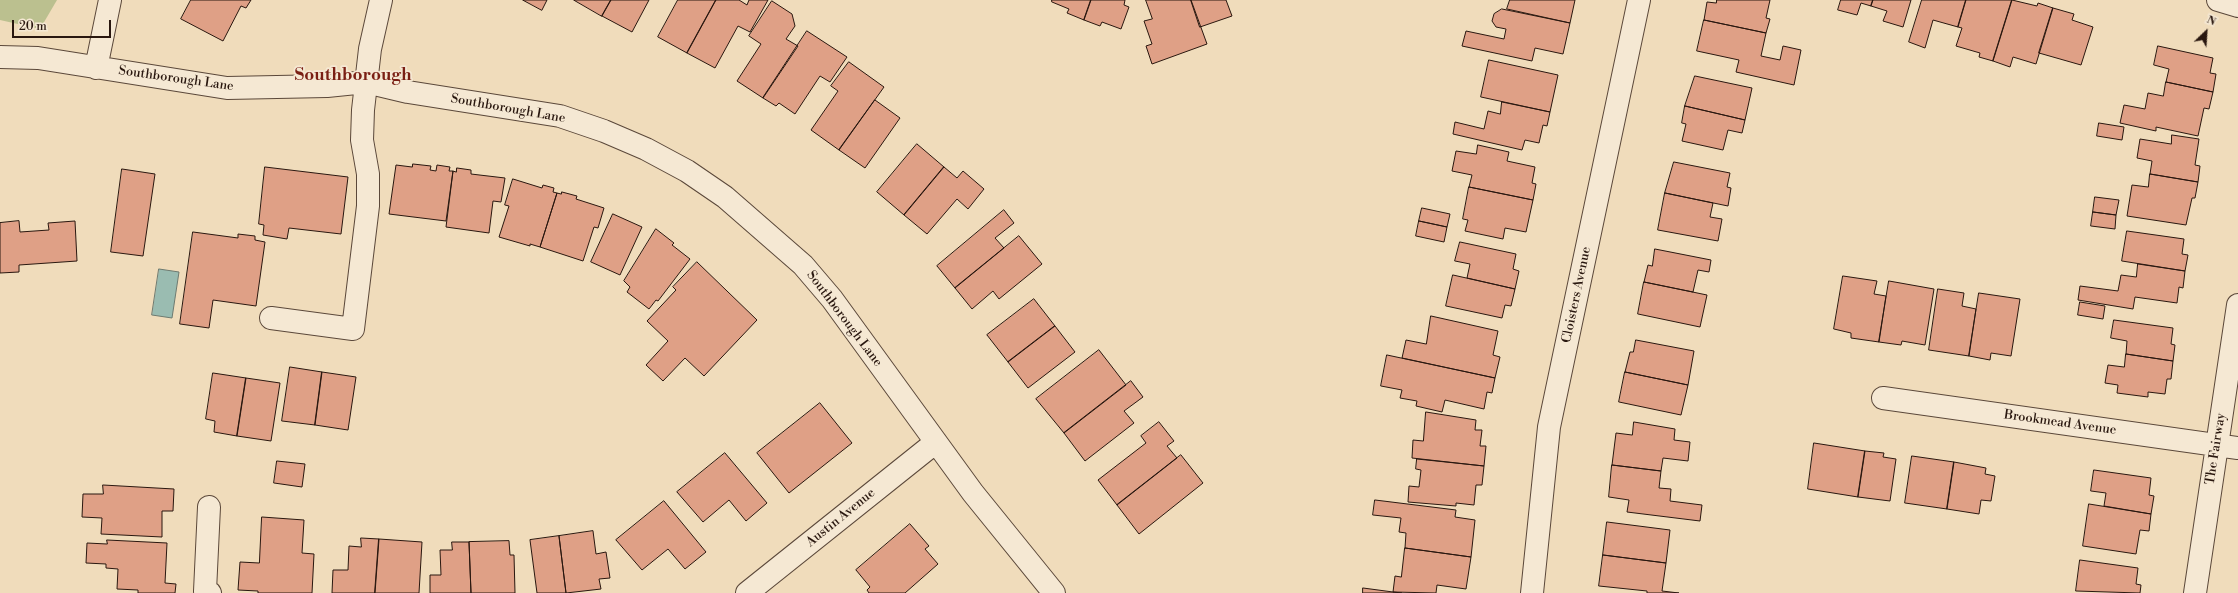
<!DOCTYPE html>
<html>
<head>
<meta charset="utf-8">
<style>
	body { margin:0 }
	#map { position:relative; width:2238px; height:593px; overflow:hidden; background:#f0dcbb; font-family:"Libre Bodoni",serif }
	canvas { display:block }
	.north { position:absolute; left:2186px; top:12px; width:40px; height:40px; -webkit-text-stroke:3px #f5e8d3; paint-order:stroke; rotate:25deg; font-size:11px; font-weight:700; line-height:16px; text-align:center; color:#29170f }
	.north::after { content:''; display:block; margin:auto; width:14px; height:18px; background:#29170f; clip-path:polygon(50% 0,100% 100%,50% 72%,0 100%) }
	.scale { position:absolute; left:12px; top:20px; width:99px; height:18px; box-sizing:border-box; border:2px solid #29170f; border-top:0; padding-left:5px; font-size:12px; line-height:14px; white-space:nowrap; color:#29170f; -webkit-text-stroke:3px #f5e8d3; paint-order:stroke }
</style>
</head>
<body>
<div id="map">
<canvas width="2238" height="593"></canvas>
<div class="north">N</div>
<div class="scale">20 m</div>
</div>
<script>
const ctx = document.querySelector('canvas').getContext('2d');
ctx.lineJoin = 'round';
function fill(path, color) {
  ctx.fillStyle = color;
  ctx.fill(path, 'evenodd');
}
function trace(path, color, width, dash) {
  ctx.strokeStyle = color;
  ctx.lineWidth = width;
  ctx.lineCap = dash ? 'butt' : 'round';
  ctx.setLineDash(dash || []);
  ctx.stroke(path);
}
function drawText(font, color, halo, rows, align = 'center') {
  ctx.font = font + ' "Libre Bodoni",serif';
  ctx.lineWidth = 3.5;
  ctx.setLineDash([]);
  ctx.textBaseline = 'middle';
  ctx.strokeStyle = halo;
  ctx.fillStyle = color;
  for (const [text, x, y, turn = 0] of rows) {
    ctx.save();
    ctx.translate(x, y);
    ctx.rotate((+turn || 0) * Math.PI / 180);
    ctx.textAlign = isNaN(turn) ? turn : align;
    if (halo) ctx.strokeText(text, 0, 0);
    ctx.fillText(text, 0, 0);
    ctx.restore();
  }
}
fill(new Path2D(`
	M0,0h57l-17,29 -40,-9z`), '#bbc08f');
const water = new Path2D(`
	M159,269l20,3 -7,46 -20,-3z`);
fill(water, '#9abcb1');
trace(water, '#6d7a70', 1);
const building = new Path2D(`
	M191,0h60l-5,8 -5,-2 -18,35 -42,-22z
	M523,0h24l-5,10z
	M574,0h37l-9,16z
	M611,0h38l-17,32 -30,-16z
	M678,0h38l-29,53 -29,-16z
	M716,0h23l8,5 2,-5h19l-18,32 -12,-6 -23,42 -28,-15z
	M1052,0h39l-7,20 -17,-7 2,-4 -17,-7z
	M1091,0h34l-1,5 5,2 -8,22 -19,-7 -2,4 -16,-6z
	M1146,0h45l16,44 -55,20 -6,-18 6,-2 -8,-23 8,-2z
	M1191,0h35l6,16 -32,11z
	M1510,0h65l-5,23 -63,-14z
	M1717,0h53l-4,18 4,1 -4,14 -62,-13 3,-18 9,1z
	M1841,0h32l-2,6 -10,-3 -4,12 -19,-5z
	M1873,0h38l-8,27 -20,-6 4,-10 -16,-5z
	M1922,0h44l-8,27 -25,-7 -8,28 -16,-6z
	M1966,0h46l-19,61 -14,-4 1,-4 -24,-7 6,-18 -4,-1z
	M2012,0l25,6 1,-3 15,5 -17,56 -23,-7 -3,10 -17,-6z
	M772,1l20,13 3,12 -9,13 12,7 -35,52 -26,-17 24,-37 -12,-8z
	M2053,8l21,6 -2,6 21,7 -12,38 -42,-12z
	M1502,9l68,14 -7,31 -28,-6 -3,13 -70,-15 4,-15 38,8 2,-10 -10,-2 -4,-6 2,-7z
	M1704,20l62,13 -5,23 19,4 3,-14 18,4 -7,35 -58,-13 3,-12 -42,-9z
	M807,31l40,26 -17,25 -10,-6 -25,38 -16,-11 -3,3 -13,-8z
	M2158,46l55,12 -3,15 6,1 -3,18 -47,-10 3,-13 -15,-4z
	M1489,60l69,15 -8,37 -69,-15z
	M849,62l35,25 -45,63 -28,-20 27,-39 -7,-5z
	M1695,76l57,12 -7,32 -60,-14z
	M2166,82l47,10 -4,17 -5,-1 -6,28 -42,-9v4l-36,-8 4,-18 21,4 3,-16 15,3z
	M875,100l25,18 -35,50 -26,-18z
	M1502,102l48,10 -3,14 -4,-1 -4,18 -14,-3 -3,10 -69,-16 2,-12 29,7 4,-18 12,3z
	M1685,106l60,14 -3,13 -14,-3 -5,20 -41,-9 4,-17 -4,-1z
	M2099,123l25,4 -2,13 -25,-4z
	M2172,135l27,4 -4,26 5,1 -2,16 -48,-8 2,-13 -15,-3 3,-19 31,5z
	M917,144l27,23 -40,48 -27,-23z
	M1478,145l31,7 -2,9 28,6 -3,16 4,1 -3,16 -64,-13 3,-12 -20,-4 4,-20 20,3z
	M1674,162l56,11 -3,14 4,1 -3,18 -63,-13z
	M413,164l18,2 -1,4 6,1 1,-6 13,2 -1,4h4l-7,50 -57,-7 7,-49 16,2z
	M265,167l83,10 -7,57 -52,-6 -2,11 -24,-4 1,-10 -5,-1z
	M944,167l13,11 6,-7 21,18 -16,20 -11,-10 -30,35 -23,-19z
	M457,168l14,2v4l34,4 -4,24 -8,-1 -4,32 -43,-6 7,-56 3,1z
	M122,169l33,5 -12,82 -32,-4z
	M2150,174l48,8 -3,16h-3l-6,27 -59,-9 5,-31 16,2z
	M513,179l29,9 1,-3 11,3 -1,4 4,1 -17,54 -10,-3v2l-31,-9 10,-31 -4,-1z
	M1469,187l64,13 -7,32 -21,-4 -2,11 -38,-8 3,-11 -5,-1z
	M562,192l15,4 -1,3 28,9 -6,20 -4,-1 -11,34 -43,-14 17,-54 4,1z
	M1665,193l48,10 -3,14 12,2 -4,22 -60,-11z
	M2095,197l24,3 -3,15 -23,-3z
	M1422,208l28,6 -3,13 -28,-6z
	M1004,210l10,13 -19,15 9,10 -49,40 -18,-22z
	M2093,212l23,3 -1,14 -24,-3z
	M613,214l29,13 -22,48 -29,-13z
	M19,221l1,11 29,-2 -1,-7 27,-2 2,40 -58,4v7l-19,1v-50z
	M1419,221l28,6 -3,15 -28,-6z
	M656,229l18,14 -2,2 18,14 -32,42 -2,-1 -7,9 -22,-17 3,-5 -6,-6z
	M2127,231l57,8 -2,15 6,1 -3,16 -63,-10z
	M193,232l45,6v-4l17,2v4l10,2 -9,64 -43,-6 -4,28 -29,-4z
	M1019,236l23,28 -43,35 -6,-8 -21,18 -17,-21z
	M1460,242l56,12 -3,15 6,2 -4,18 -48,-11 3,-14 -15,-3z
	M1655,249l56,11 -2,12 -11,-2 -5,22 -49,-10 4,-17 4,1z
	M697,262l60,58 -53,56 -19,-18 -22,23 -17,-16 22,-24 -21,-20 29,-31 -3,-3z
	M2138,264l47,7 -2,17 -4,-1 -2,16 -42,-6 -2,12 -55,-9 2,-14 38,5 3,-16 15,2z
	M1453,275l62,14 -4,17 -6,-1 -3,13 -56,-12z
	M1843,276l34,5 -3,13 12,2 -7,46 -28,-4v-5l-17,-4z
	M1889,281l45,8 -9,56 -23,-4 -1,4 -22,-3z
	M1644,282l63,13 -7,32 -62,-13z
	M1938,289l26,4 -2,13 14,3 -7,47 -40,-6z
	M1979,293l41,6 -9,57 -20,-3 -1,7 -21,-4z
	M1034,299l21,27 -47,36 -21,-27z
	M2080,302l25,4 -2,13 -25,-4z
	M1431,316l67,15 -5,24 7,2 -5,21 -93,-20 4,-18 20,4z
	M2114,320l59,8 -2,16 4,1 -2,16 -47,-7 1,-13 -16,-3z
	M1055,326l20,26 -47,36 -20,-26z
	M1636,340l58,11 -6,34 -63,-13 5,-20h3z
	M1099,350l27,35 -62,48 -28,-34z
	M2126,354l47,7 -2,18h-4l-2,15 -17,-2v5l-31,-4 1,-8 -13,-2 3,-18 16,2z
	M1387,355l108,23 -3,15 -5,-1 -3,17 -39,-9 -3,12 -26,-6 1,-5 -17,-3 2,-8 -21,-4z
	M290,367l32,5 -7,53 -33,-4z
	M322,372l34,5 -8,53 -33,-5z
	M1625,372l63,13 -7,30 -62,-13z
	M213,373l33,5 -9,58 -23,-4 1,-11 -9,-2z
	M246,378l34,5 -9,58 -34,-5z
	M1131,381l12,16 -19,14 10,12 -49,38 -21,-28z
	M820,403l32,40 -63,50 -32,-40z
	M1426,412l50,8 -1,10h7l-2,16h6l-2,20 -72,-8 1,-18 10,1z
	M1159,422l15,19 -7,5 10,12 -60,47 -19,-25 48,-37 -5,-7z
	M1634,422l41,7 -1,11 16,2 -2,19 -25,-3 -2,13 -49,-6 4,-32 16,2z
	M1814,443l51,8 -7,46 -50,-8z
	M1865,451l19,2 -1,4 13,2 -6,42 -32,-4z
	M725,453l42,50 -21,18 -17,-21 -26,22 -26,-30z
	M1181,455l22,28 -64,51 -22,-29z
	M1912,456l42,6 -7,47 -42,-6z
	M1417,459l67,7 -2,19h-6l-2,20 -18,-2v3l-48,-4 1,-16 10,1 2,-17 -5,-1z
	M277,461l28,3 -3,23 -28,-4z
	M1954,462l32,6 -1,6 10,2 -4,25 -10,-1 -2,14 -32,-5z
	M1612,465l49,6 -2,17 12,1 -1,12 32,4 -2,16 -73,-9 2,-12 -20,-3z
	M2094,470l57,8 -2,17 5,1 -3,18 -47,-8 2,-13 -15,-2z
	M103,485l71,4 -1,22h-11v26l-61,-3 1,-16 -20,-1 1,-23h20z
	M1375,500l81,10 -1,7 20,3 -4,37 -66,-9 1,-15 -7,-1 2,-14 -28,-3z
	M664,501l42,51 -21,17 -17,-20 -26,21 -26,-30z
	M2089,504l62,10 -2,17 -9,-1 -4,24 -53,-8z
	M262,517l42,3 -2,33 12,1 -2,39h-54v-2l-20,-1 2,-28 19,1z
	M1607,522l63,8 -4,33 -63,-8z
	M910,524l19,22 -4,3 13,15 -33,29h-36l-2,-3 3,-3 -14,-17z
	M593,531l3,23 10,-2 4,26 -11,1 2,10 -35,4 -7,-57z
	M559,536l7,57h-29l-7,-53z
	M361,538l18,1 -4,54h-43l1,-23h15l1,-24 12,1z
	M379,539l43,3 -3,51h-44z
	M107,540l60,3 -2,40 11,1 -1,9h-37v-3l-21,-1 1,-20 -12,-1v-4l-20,-1 1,-20 20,1z
	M509,541l1,14h4l1,38h-44l-2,-51z
	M452,542h17l2,51h-41v-18h11l-1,-25h12z
	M1405,548l66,9 -5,32 -29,-4 -1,8 -43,-1 2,-16 6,1z
	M1603,555l63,8 -4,28 17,2h-32v-2l-48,-5z
	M2080,560l58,8 -2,16 5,1 -1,8 -64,-2z
	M1363,588l30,4 9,1h-39z`);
fill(building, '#dfa086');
trace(building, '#29170f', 1);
const minor = new Path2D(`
	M2218,0l20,6
	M0,57l38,1 189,30 100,-2 39,-4 42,10 152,24 44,15 42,18 41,22 38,26 78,68 29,34 141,194 81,100
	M96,68l14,-68
	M271,318l82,11 15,-123v-32l-6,-34 1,-30 7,-61 11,-49
	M1883,398l355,50
	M209,507l-4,84 5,2
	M747,593l189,-151
	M1532,593l17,-166 90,-427
	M2195,593l43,-288`);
trace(minor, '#5b483a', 24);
trace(minor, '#f5e8d3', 22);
drawText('13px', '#29170f', '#f5e8d3', [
	["Southborough Lane",176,79,8],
	["Southborough Lane",508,109,10],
	["Cloisters Avenue",1577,295,-78],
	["Southborough Lane",844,319,53],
	["Brookmead Avenue",2060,423,8],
	["The Fairway",2216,449,-81],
	["Austin Avenue",841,518,-39]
]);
drawText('bold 17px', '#7a1f14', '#f5e8d3', [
	["Southborough",353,76]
]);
</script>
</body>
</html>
